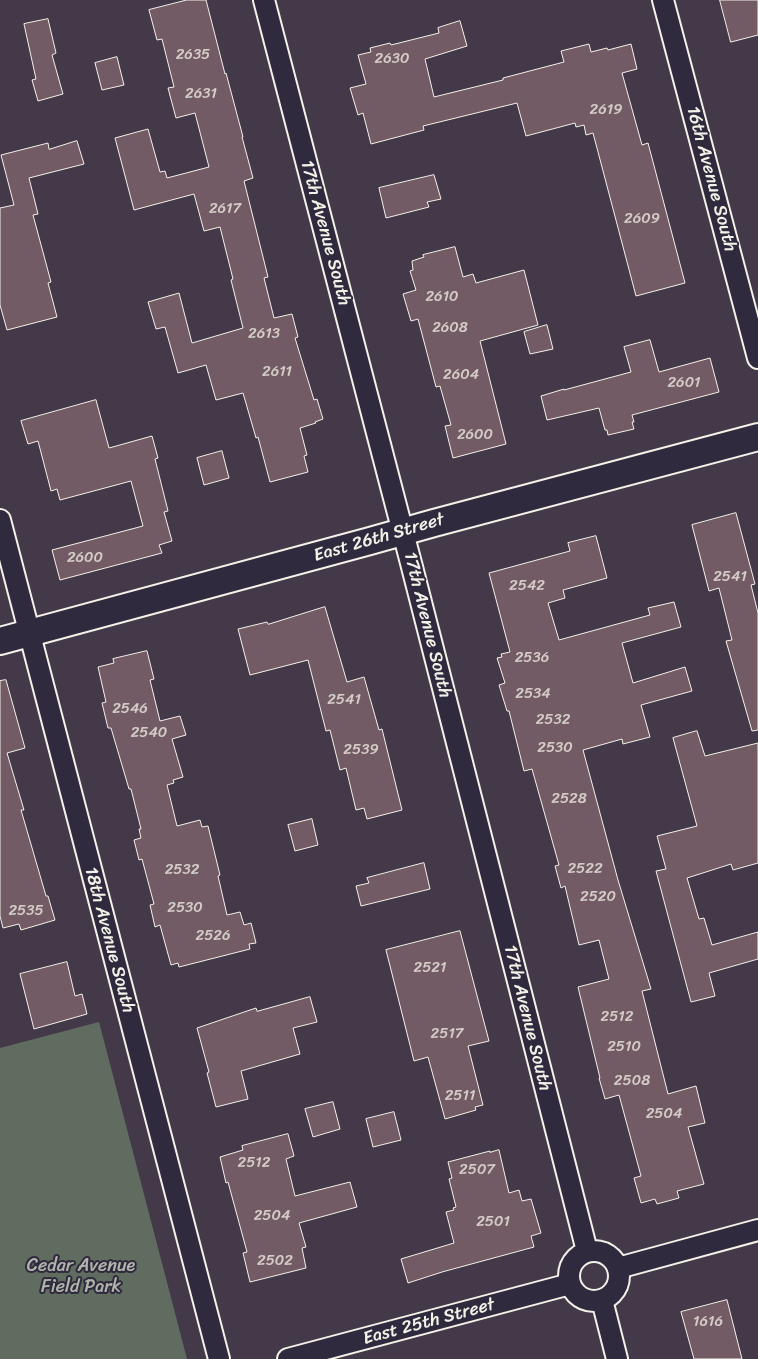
<!DOCTYPE html>
<html>
<head>
<meta charset="utf-8">
<style>
	body { margin:0 }
	canvas { display:block; background:#433949 }
</style>
</head>
<body>
<canvas width="758" height="1359"></canvas>
<script>
const ctx = document.querySelector('canvas').getContext('2d');
ctx.lineJoin = 'round';
function fill(path, color) {
  ctx.fillStyle = color;
  ctx.fill(path, 'evenodd');
}
function trace(path, color, width, dash) {
  ctx.strokeStyle = color;
  ctx.lineWidth = width;
  ctx.lineCap = dash ? 'butt' : 'round';
  ctx.setLineDash(dash || []);
  ctx.stroke(path);
}
function drawText(font, color, halo, rows, align = 'center') {
  ctx.font = font + ' Sriracha,sans-serif';
  ctx.lineWidth = 4;
  ctx.setLineDash([]);
  ctx.textBaseline = 'middle';
  ctx.strokeStyle = halo;
  ctx.fillStyle = color;
  for (const [text, x, y, turn = 0] of rows) {
    ctx.save();
    ctx.translate(x, y);
    ctx.rotate((+turn || 0) * Math.PI / 180);
    ctx.textAlign = isNaN(turn) ? turn : align;
    if (halo) ctx.strokeText(text, 0, 0);
    ctx.fillText(text, 0, 0);
    ctx.restore();
  }
}
fill(new Path2D(`
	M99,1022l88,337h-187v-311z`), '#616c60');
const building = new Path2D(`
	M187,0h19l19,74 1,-1 17,64h-1l11,41 -9,3 24,96 -4,1 10,40 18,-4 6,23 -3,1 19,62 3,-1 6,20 -8,3 1,1 -16,5 7,27 -3,1 4,16 -38,10 -12,-45 -2,1 -13,-45 -27,7 -10,-35 -28,8 -13,-46 -9,2 -8,-27 31,-9 13,50 51,-15 -12,-48 2,-1 -13,-52 -16,4 -10,-37 -60,16 -19,-72 33,-9 12,43 5,-1 2,7 42,-11 -14,-54 -19,5 -8,-30 6,-1 -12,-48 -5,1 -8,-30z
	M720,0h38v35l-27,7z
	M48,19l8,34 -4,2 11,39 -25,7 -6,-21 4,-1 -12,-55z
	M460,21l7,25 -42,13 9,38 69,-17v-2l61,-16 -3,-11 28,-7 2,8 16,-4 1,2 23,-6 6,25 -15,4 20,72 6,-2 37,140 -49,13 -43,-163 -7,2 -2,-10 -8,2 -1,-4 -49,13 -9,-33 -94,23 1,4 -53,14 -8,-31 -5,2 -8,-27 16,-4 -8,-29 13,-3 -1,-4 20,-5 1,2 48,-12 -1,-5z
	M117,57l7,28 -22,5 -7,-27z
	M77,141l7,23 -55,14 9,36 -5,1 18,67 -3,1 9,34 -50,13 -7,-25v-97l14,-3 -13,-50 47,-12 1,6z
	M434,175l7,24 -14,3 2,5 -43,11 -7,-30z
	M455,247l8,30 10,-3 3,9 48,-13 14,55 -58,16 26,103 -53,14 -8,-32 6,-1 -11,-39 -4,1 -18,-68 -7,2 -8,-27 13,-4 -6,-19 3,-1 -1,-9 12,-4 -1,-2z
	M547,325l6,24 -23,5 -6,-22z
	M650,340l9,32 51,-14 9,34 -87,23 2,7h-2l2,7 -26,6 -1,-5h-2l-6,-22 -52,12 -6,-24 23,-7v1l67,-18 -7,-25z
	M96,400l13,48 43,-12 6,22 -3,1 13,52 -4,1 8,29 -13,4 3,8 -102,27 -8,-30 91,-24 -12,-45 -71,19 -3,-11 -6,2 -13,-50 -10,3 -7,-23z
	M222,451l7,27 -25,7 -7,-27z
	M736,513l19,71 -4,1 7,28v117l-6,1 -26,-90 6,-1 -13,-52 -10,3 -17,-66z
	M596,536l11,42 -44,12 2,8 -17,5 11,37 91,-25 -2,-7 26,-6 7,25 -59,16 11,40 52,-16 7,24 -51,14 9,32 -27,7 -1,-5 -39,11 35,130 33,109 -9,2 26,103 28,-8 9,37 -17,4 16,57 -27,7 2,7 -22,6 -2,-5 -14,4 -7,-25 7,-2 -22,-81 -14,4 -6,-21h1l-22,-91 31,-8 -10,-39 -20,5 -14,-59 -4,2 -6,-22 4,-1 -27,-96 -8,2 -15,-60h-2l-8,-26 6,-2 -8,-25 5,-1 -1,-3 9,-2 -21,-79 81,-22 -2,-8z
	M325,607l22,75 17,-5 15,53 3,-1 20,81 -35,9 -3,-11 -8,2 -10,-42 -6,2 -10,-40 -4,1 -18,-71 -58,15 -12,-46 29,-7 1,2z
	M147,651l7,28 -4,1 10,41 20,-5 6,19 -14,4 11,38 -10,3 1,3 -7,2 10,41 23,-6 2,7 6,-1 12,49 -2,1 9,39 13,-3 4,13 7,-2 5,20 -7,1 1,5 -71,18 -1,-4 -7,2 -11,-40 -5,2 -5,-22 4,-1 -12,-45 -3,1 -5,-20 7,-2 -2,-9h2l-10,-40h-2l-18,-61h-3l-6,-25 4,-1 -8,-35 16,-4 -1,-4z
	M6,680l19,68 -18,5 17,57h-3l25,86h2l7,24 -34,10 -2,-6 -16,4 -3,-12v-235z
	M697,731l8,25 53,-13v120l-25,7 -2,-6 -44,14 12,41 5,-1 8,27 46,-13v27l-49,14 6,23 -24,6 -35,-131 10,-2 -9,-33 40,-10 -24,-88z
	M312,819l6,26 -23,6 -7,-26z
	M424,863l6,26 -69,17 -5,-20 13,-3 -2,-5z
	M460,931l29,110 -21,5 15,59 -8,2 1,3 -31,9 -17,-62 -14,4 -28,-111z
	M67,962l8,34 7,-2 5,20 -53,15 -14,-55z
	M310,997l7,25 -24,6 7,26 -59,17 7,28 -32,8 -9,-34 2,-1 -12,-44 59,-20 1,3z
	M333,1102l7,27 -27,8 -8,-28z
	M394,1112l7,28 -28,7 -7,-28z
	M288,1134l6,22 -8,3 9,37 55,-14 7,25 -58,16 7,24 -4,1 4,20 -56,14 -7,-29 4,-1 -19,-70 -2,1 -6,-26 23,-7 -1,-4z
	M499,1150l10,43 10,-3 3,11 9,-2 10,34 -10,3 3,11 -92,25 -34,11 -7,-24 53,-16 -8,-31 8,-2 -1,-2 3,-1 -7,-28 3,-1 -4,-16 42,-11v1z
	M727,1300l15,59h-48l-13,-47z`);
fill(building, '#735b65');
trace(building, '#f4f1e8', 1);
const minor = new Path2D(`
	M264,0l147,563 176,688
	M663,0l95,358
	M0,520l219,839
	M569 1276a25 25 0 1 1 50 0a25 25 0 1 1-50 0Z
	M618,1268l140,-38
	M602,1300l15,59
	M288,1359l282,-75`);
const tertiary = new Path2D(`
	M0,641l370,-100 64,-18 324,-86`);
trace(minor, '#f4f1e8', 24);
trace(tertiary, '#f4f1e8', 30);
trace(minor, '#2f2a3d', 20);
trace(tertiary, '#2f2a3d', 26);
drawText('15px', '#d4ccc7', null, [
	["2635",193,55],
	["2630",392,59],
	["2631",201,94],
	["2619",606,110],
	["2617",225,209],
	["2609",642,219],
	["2610",442,297],
	["2608",450,328],
	["2613",264,334],
	["2611",277,372],
	["2604",461,375],
	["2601",684,383],
	["2600",475,435],
	["2600",85,558],
	["2541",730,577],
	["2542",527,586],
	["2536",532,658],
	["2534",533,694],
	["2541",344,700],
	["2546",130,709],
	["2532",553,720],
	["2540",149,733],
	["2530",555,748],
	["2539",361,750],
	["2528",569,799],
	["2522",585,869],
	["2532",182,870],
	["2520",598,897],
	["2530",185,908],
	["2535",26,911],
	["2526",213,936],
	["2521",430,968],
	["2512",617,1017],
	["2517",447,1034],
	["2510",624,1047],
	["2508",632,1081],
	["2511",460,1096],
	["2504",664,1114],
	["2512",254,1163],
	["2507",477,1170],
	["2504",272,1216],
	["2501",493,1222],
	["2502",275,1261],
	["1616",708,1322]
]);
drawText('18px', '#f4f1e8', '#2f2a3d', [
	["16th Avenue South",711,179,75],
	["17th Avenue South",325,233,75],
	["East 26th Street",379,538,-16],
	["17th Avenue South",427,625,76],
	["18th Avenue South",109,940,75],
	["17th Avenue South",527,1018,76],
	["East 25th Street",429,1322,-15]
]);
drawText('18px', '#b2b5ab', '#2f2a3d', [
	["Cedar Avenue",81,1266],
	["Field Park",81,1287]
]);
</script>
</body>
</html>
